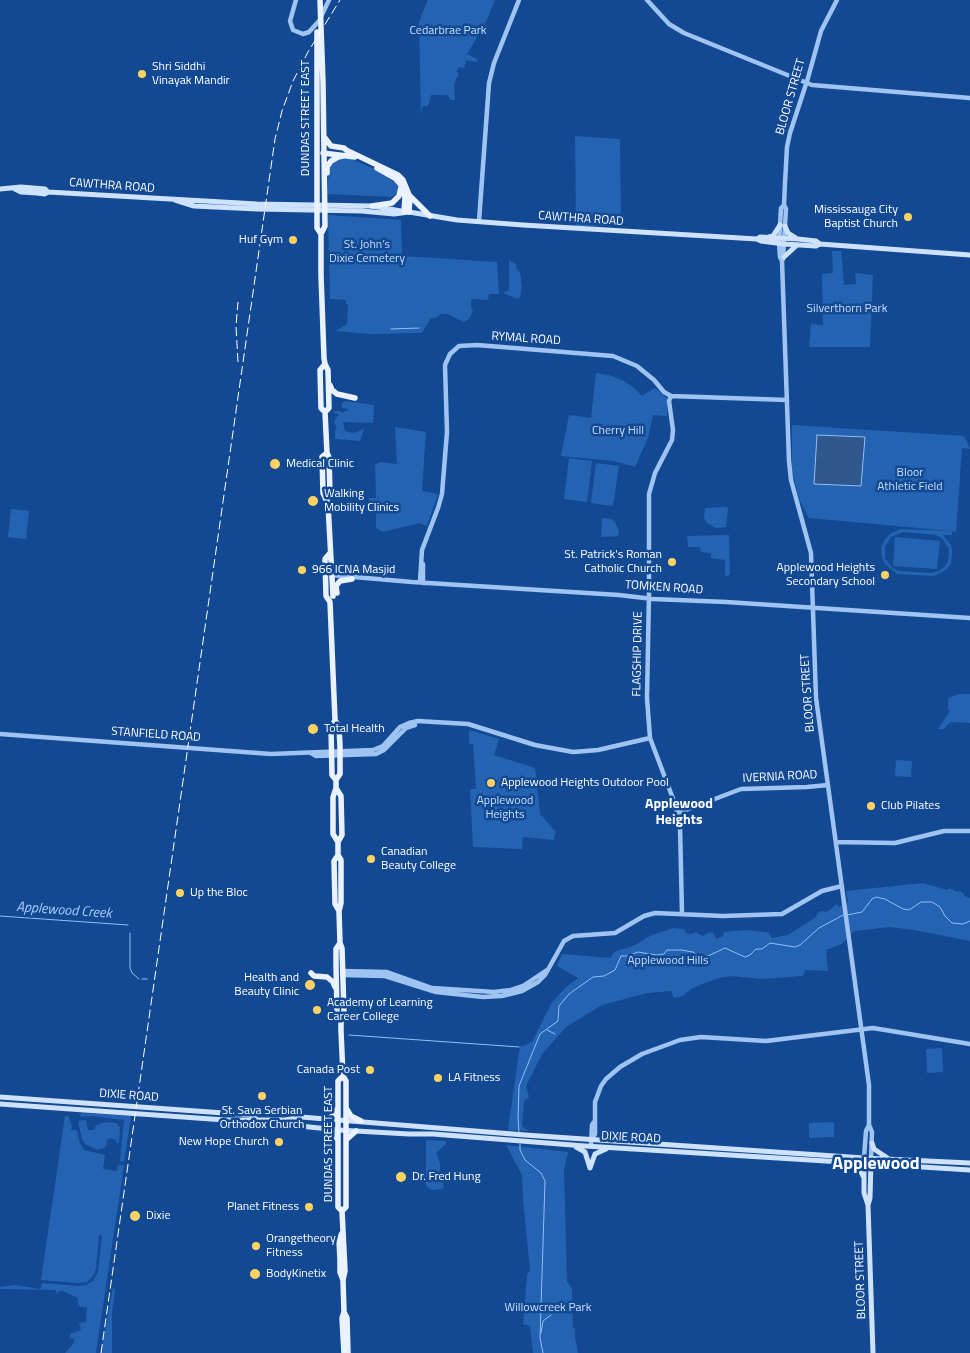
<!DOCTYPE html>
<html>
<head>
<meta charset="utf-8">
<style>
	body { margin:0 }
	canvas { display:block; background:#124992 }
</style>
</head>
<body>
<canvas width="970" height="1353"></canvas>
<script>
const context = document.querySelector('canvas').getContext('2d');
context.lineJoin = 'round';
function fill(path, color) { context.fillStyle = color; context.fill(path, 'evenodd'); }
const poly = rows => new Path2D(rows.map(r => 'M' + r).join(''));
function trace(path, color, width, dash) { context.strokeStyle = color; context.lineWidth = width; context.lineCap = dash ? 'butt' : 'round'; context.setLineDash(dash || []); context.stroke(path); }
function label(font, color, halo, rows, align = 'center') {
  context.font = font + ' "Titillium Web",sans-serif'; context.lineWidth = 5; context.setLineDash([]); context.textBaseline = 'middle'; context.strokeStyle = halo; context.fillStyle = color; for (const [text, x, y, turn = 0] of rows) {
    context.save(); context.translate(x, y); context.rotate((+turn || 0) * Math.PI / 180); context.textAlign = isNaN(turn) ? turn : align; if (halo) context.strokeText(text, 0, 0); context.fillText(text, 0, 0); context.restore();
  }
}
fill(poly([
	[428,0,495,0,485,24,467,54,477,59,477,62,466,60,464,68,459,67,456,72,459,73,454,85,455,100,451,100,447,95,431,95,428,106,423,106,422,108,421,117,419,23,421,16],
	[575,136,620,139,621,226,576,226],
	[340,158,352,159,390,176,399,186,398,193,391,197,327,194,329,170,332,163],
	[328,215,401,220,402,256,497,262,499,294,489,294,488,300,471,299,471,308,473,310,469,319,464,322,447,314,441,314,435,318,431,318,422,333,372,334,335,331,347,324,348,304,346,304,346,300,330,299],
	[832,251,841,251,844,285,856,284,855,273,873,275,870,347,809,347,811,324,823,325,822,274,833,273],
	[509,260,516,264,516,268,520,273,522,287,520,297,518,299,503,293,509,290],
	[596,373,609,375,624,381,633,387,642,396,655,388,667,398,667,416,653,415,648,438,635,467,614,461,561,456,569,415,591,418],
	[344,401,374,405,373,423,343,422,345,431,353,433,364,429,360,441,335,439,335,431,337,428,334,422,339,414,334,413,333,411,340,411,342,413,349,409,343,408,341,406],
	[792,425,964,436,970,449,962,448,956,532,952,531,952,535,943,535,951,545,952,552,951,564,947,569,934,576,897,574,885,564,882,557,881,547,886,538,891,533,901,529,951,531,809,518,799,499,792,470],
	[903,532,936,535,942,538,949,549,948,562,944,567,939,571,931,573,899,571,893,568,885,559,885,547,891,537],
	[395,427,426,432,422,491,438,494,427,526,419,523,383,532,376,528,376,513,369,513,369,498,376,498,375,465,380,462,397,464],
	[569,458,592,461,587,502,564,499],
	[596,463,619,466,613,506,591,503],
	[726,507,728,508,726,527,716,528,707,523,704,518,705,508],
	[11,509,29,511,26,539,8,537],
	[602,518,611,519,615,522,619,531,618,536,601,537],
	[729,535,730,575,725,576,725,560,711,558,711,553,701,552,700,547,688,547,687,536],
	[895,537,940,541,937,569,893,566],
	[959,694,970,694,970,723,952,722,949,723,944,729,938,729,950,711,948,709,948,698],
	[469,730,499,739,494,755,535,768,540,814,556,832,554,836,554,840,523,837,522,849,473,847,470,789,476,789,473,744,469,744],
	[896,760,912,761,911,777,895,776],
	[923,883,947,890,950,888,957,892,960,891,964,894,964,896,970,898,970,941,914,930,890,927,854,931,842,944,826,950,828,971,805,970,803,976,763,979,731,976,719,978,702,984,691,989,683,996,674,998,671,991,647,993,602,1005,566,1027,542,1054,526,1086,529,1097,524,1101,522,1126,528,1131,508,1130,520,1046,523,1046,532,1042,551,1004,565,988,578,978,557,966,562,954,611,958,614,952,633,946,652,935,673,928,684,929,686,933,691,934,696,932,702,936,705,935,707,933,713,932,716,939,723,936,724,932,746,930,765,932,769,933,772,938,788,935,816,917,817,914,821,911,827,912,837,904,838,907,848,902,846,891],
	[942,1048,943,1072,927,1073,926,1049],
	[81,1113,131,1116,124,1162,120,1161,124,1120,93,1116,80,1117],
	[65,1116,68,1116,72,1126,71,1130,77,1130,79,1141,84,1150,105,1155,103,1169,117,1171,118,1165,124,1165,96,1353,65,1353,73,1344,75,1339,70,1338,70,1334,81,1330,79,1323,86,1322,87,1307,81,1307,78,1304,78,1298,63,1291,59,1291,57,1295,56,1290,0,1289,0,1287,14,1285,40,1289,42,1283,78,1286,86,1285,93,1281,98,1272,102,1236,99,1235,96,1268,93,1276,87,1282,78,1283,41,1280],
	[86,1120,88,1130,94,1130,96,1125,105,1122,116,1123,120,1127,119,1143,117,1144,116,1140,110,1138,107,1140,106,1147,97,1150,85,1144,82,1139,78,1121],
	[834,1122,834,1137,809,1138,809,1123],
	[426,1140,446,1141,446,1144,436,1153,440,1164,440,1176,444,1187,442,1189,432,1190,426,1186],
	[506,1145,568,1152,564,1170,567,1281,572,1289,573,1328,575,1329,575,1337,578,1353,533,1353,530,1326,523,1324,527,1275,530,1270,523,1199,522,1175],
	[113,1288,115,1289,112,1313,112,1353,101,1353]
]), '#2463b2');
const water = poly([
	[817,435,865,437,861,486,814,484,817,435]
]);
fill(water, '#2e578d');
trace(water, '#91bff5', 1);
trace(poly([
	[391,329,419,328],
	[847,915,862,912,872,899,876,897,885,899,903,909,909,910,921,902,932,902,940,907,945,916,952,923,963,924,970,921],
	[0,916,128,925],
	[130,933,130,968,132,973,139,979],
	[142,979,147,979],
	[547,1030,555,1034],
	[349,1035,519,1047],
	[519,1132,518,1118,519,1086,540,1034,558,1021,559,1006,569,994,593,977,604,976,615,970,621,956,627,956,638,952,657,955,664,954,667,950,681,950,693,952,701,957,708,956,725,948,745,957,750,955,756,949,762,949,770,943,795,947,800,945,819,928,843,915],
	[520,1144,520,1150,525,1160,541,1173,545,1181,540,1338,543,1353],
	[541,1333,543,1321,551,1315]
]), '#91bff5', 1);
trace(poly([
	[296,0,290,21,293,30,303,34,309,32,319,21,329,0],
	[647,0,669,24,684,33,812,85,970,98],
	[784,205,781,208,779,243,780,257,782,261,789,461,791,480,811,553,816,698,869,1085,869,1125,872,1132,871,1158],
	[479,221,489,83,494,63,519,0],
	[783,259,786,209,784,205,785,183,787,147,790,133,808,78,821,31,837,0],
	[671,396,669,401,673,430,672,440,655,473,649,494,649,593,647,698,650,738,675,804,680,825,682,914],
	[331,575,412,582,619,595,653,599,726,602,970,618],
	[420,582,422,550,438,508,442,494,447,432,445,365,450,354,459,346,477,345,613,356,637,366,654,380,664,392,671,396,787,400],
	[423,583,423,564],
	[0,734,271,754,373,750,383,746,400,727,409,723,418,721,468,724,535,745,573,752,598,750,650,738],
	[311,753,316,756,376,754,384,750,406,728,415,725],
	[678,813,741,789,807,787,828,785],
	[836,842,895,843,944,831,970,831],
	[342,971,387,972,432,988,494,992,511,990,523,986,547,970],
	[342,975,385,976,436,992,483,997,502,996,522,991,538,982,545,975,564,941,573,936,615,933,644,916,655,913,723,916,782,914,822,891,842,886],
	[592,1139,595,1134,595,1102,601,1086,606,1079,620,1067,642,1054,680,1040,701,1037,766,1041,873,1028,970,1044],
	[591,1146,592,1125,594,1122],
	[864,1158,866,1131,869,1125]
]), '#9fc4f2', 4.5);
trace(poly([
	[0,189,21,187,45,189,48,192],
	[15,189,21,192,37,193,45,194,48,192,257,204,372,206,401,211],
	[175,200,194,206,257,209,362,211,394,214,409,212,457,220,523,225,757,239,761,241,784,244,816,246,820,244,970,255],
	[785,226,788,233,796,238],
	[769,237,773,236,780,225],
	[757,239,760,237,798,239,816,241,820,244],
	[784,257,797,245],
	[0,1097,252,1115,256,1119],
	[0,1104,225,1120,285,1120,301,1117,525,1135,864,1158,970,1163],
	[292,1120,300,1126,338,1130,409,1134,433,1134,585,1146,970,1170],
	[872,1143,874,1149,889,1159],
	[576,1147,585,1152,590,1168],
	[864,1161,864,1193,868,1205,873,1353],
	[849,1164,860,1170,864,1178],
	[590,1168,595,1154,606,1149],
	[868,1205,870,1198,871,1161]
]), '#cee2fc', 5);
trace(poly([
	[320,0,323,82,325,226,321,234,321,275,324,358,325,364,328,370,329,408,325,412],
	[317,32,317,228,321,234],
	[325,138,331,146,344,148,346,150,398,175,403,180,410,197,409,212],
	[323,153,355,157],
	[377,168,395,178,401,185,405,197,404,212],
	[327,173,327,167,331,161,338,157,343,156],
	[410,196,430,216],
	[372,206,392,203,399,196,401,187],
	[325,364,320,370,321,408,325,412,327,453,329,457,330,493,327,500],
	[330,385,332,390,337,394,355,398],
	[327,453,322,457,323,493,328,504,333,596],
	[330,553,325,559,326,596,330,602,335,720,339,727,340,746,340,774,336,780],
	[337,593,336,586,340,581,352,579],
	[335,720,331,728,332,775,336,780,336,788,341,796,342,835,338,842],
	[336,788,333,797,333,834,338,842,338,855,341,860,341,903,339,911,340,943,342,948,344,1013,341,1018,341,1031,343,1076,346,1081,346,1207,342,1211,345,1271,343,1280,344,1312,342,1318,344,1353],
	[338,855,334,861,335,904,339,911],
	[340,943,336,949,336,965,337,1014,341,1018],
	[311,973,314,976,327,977,333,982,335,987],
	[346,1108,351,1116,361,1121],
	[328,1119,334,1115,337,1109],
	[328,1129,338,1140],
	[346,1140,356,1131],
	[342,1211,338,1207,338,1081,343,1076],
	[342,1233,339,1240,340,1260,340,1272,343,1280],
	[344,1312,347,1318,348,1353]
]), '#ebf2ff', 5.5);
trace(poly([
	[238,362,236,326,238,302],
	[101,1353,275,139,282,111,293,81,308,52,340,0]
]), '#fff', 1, [9, 4]);
for (const [x, y, r, color] of [
	[142,74,5,"#ffd261"],
	[908,217,5,"#ffd261"],
	[293,240,5,"#ffd261"],
	[275,464,6,"#ffd261"],
	[313,501,6,"#ffd261"],
	[672,562,5,"#ffd261"],
	[302,570,5,"#ffd261"],
	[885,575,5,"#ffd261"],
	[313,729,6,"#ffd261"],
	[491,783,5,"#ffd261"],
	[871,806,5,"#ffd261"],
	[371,859,5,"#ffd261"],
	[180,893,5,"#ffd261"],
	[310,985,6,"#ffd261"],
	[317,1010,5,"#ffd261"],
	[370,1070,5,"#ffd261"],
	[438,1078,5,"#ffd261"],
	[262,1096,5,"#ffd261"],
	[279,1142,5,"#ffd261"],
	[401,1177,6,"#ffd261"],
	[309,1207,5,"#ffd261"],
	[135,1216,6,"#ffd261"],
	[256,1246,5,"#ffd261"],
	[255,1274,6,"#ffd261"]
]) { const dot = new Path2D(); dot.arc(x, y, r, 0, 2 * Math.PI); context.fillStyle = color; context.fill(dot); trace(dot, '#124992', 2); }
label('12px', '#c7dffd', '#124992', [
	["Cedarbrae Park",448,31],
	["St. John’s",367,245],
	["Dixie Cemetery",367,259],
	["Silverthorn Park",847,309],
	["Cherry Hill",618,431],
	["Bloor",910,473],
	["Athletic Field",910,487],
	["Applewood",505,801],
	["Heights",505,815],
	["Applewood Hills",668,961],
	["Willowcreek Park",548,1308]
]);
label('12px', '#fff', '#124992', [
	["Shri Siddhi",152,67],
	["Vinayak Mandir",152,81],
	["Mississauga City",898,210,"right"],
	["Baptist Church",898,224,"right"],
	["Huf Gym",283,240,"right"],
	["Medical Clinic",286,464],
	["Walking",324,494],
	["Mobility Clinics",324,508],
	["St. Patrick's Roman",662,555,"right"],
	["Catholic Church",662,569,"right"],
	["Applewood Heights",875,568,"right"],
	["Secondary School",875,582,"right"],
	["966 ICNA Masjid",312,570],
	["Total Health",324,729],
	["Applewood Heights Outdoor Pool",501,783],
	["Club Pilates",881,806],
	["Canadian",381,852],
	["Beauty College",381,866],
	["Up the Bloc",190,893],
	["Health and",299,978,"right"],
	["Beauty Clinic",299,992,"right"],
	["Academy of Learning",327,1003],
	["Career College",327,1017],
	["Canada Post",360,1070,"right"],
	["LA Fitness",448,1078],
	["St. Sava Serbian",262,1111,"center"],
	["Orthodox Church",262,1125,"center"],
	["New Hope Church",269,1142,"right"],
	["Dr. Fred Hung",412,1177],
	["Planet Fitness",299,1207,"right"],
	["Dixie",146,1216],
	["Orangetheory",266,1239],
	["Fitness",266,1253],
	["BodyKinetix",266,1274]
], 'left');
label('12px', '#fff', '#124992', [
	["BLOOR STREET",791,97,-74],
	["DUNDAS STREET EAST",306,118,-90],
	["CAWTHRA ROAD",112,186,4],
	["CAWTHRA ROAD",581,219,4],
	["RYMAL ROAD",526,339,4],
	["TOMKEN ROAD",664,588,4],
	["FLAGSHIP DRIVE",638,654,-89],
	["BLOOR STREET",808,693,-94],
	["STANFIELD ROAD",156,735,4],
	["IVERNIA ROAD",780,777,-3],
	["DIXIE ROAD",129,1096,4],
	["DIXIE ROAD",631,1138,3],
	["DUNDAS STREET EAST",329,1144,-90],
	["BLOOR STREET",861,1280,-92]
]);
label('bold 14px', '#fff', '#124992', [
	["Applewood",679,805],
	["Heights",679,821]
]);
label('italic 14px', '#abcef9', '#124992', [
	["Applewood Creek",64,911,4]
]);
label('bold 18px', '#fff', '#124992', [
	["Applewood",876,1165]
]);
</script>
</body>
</html>
